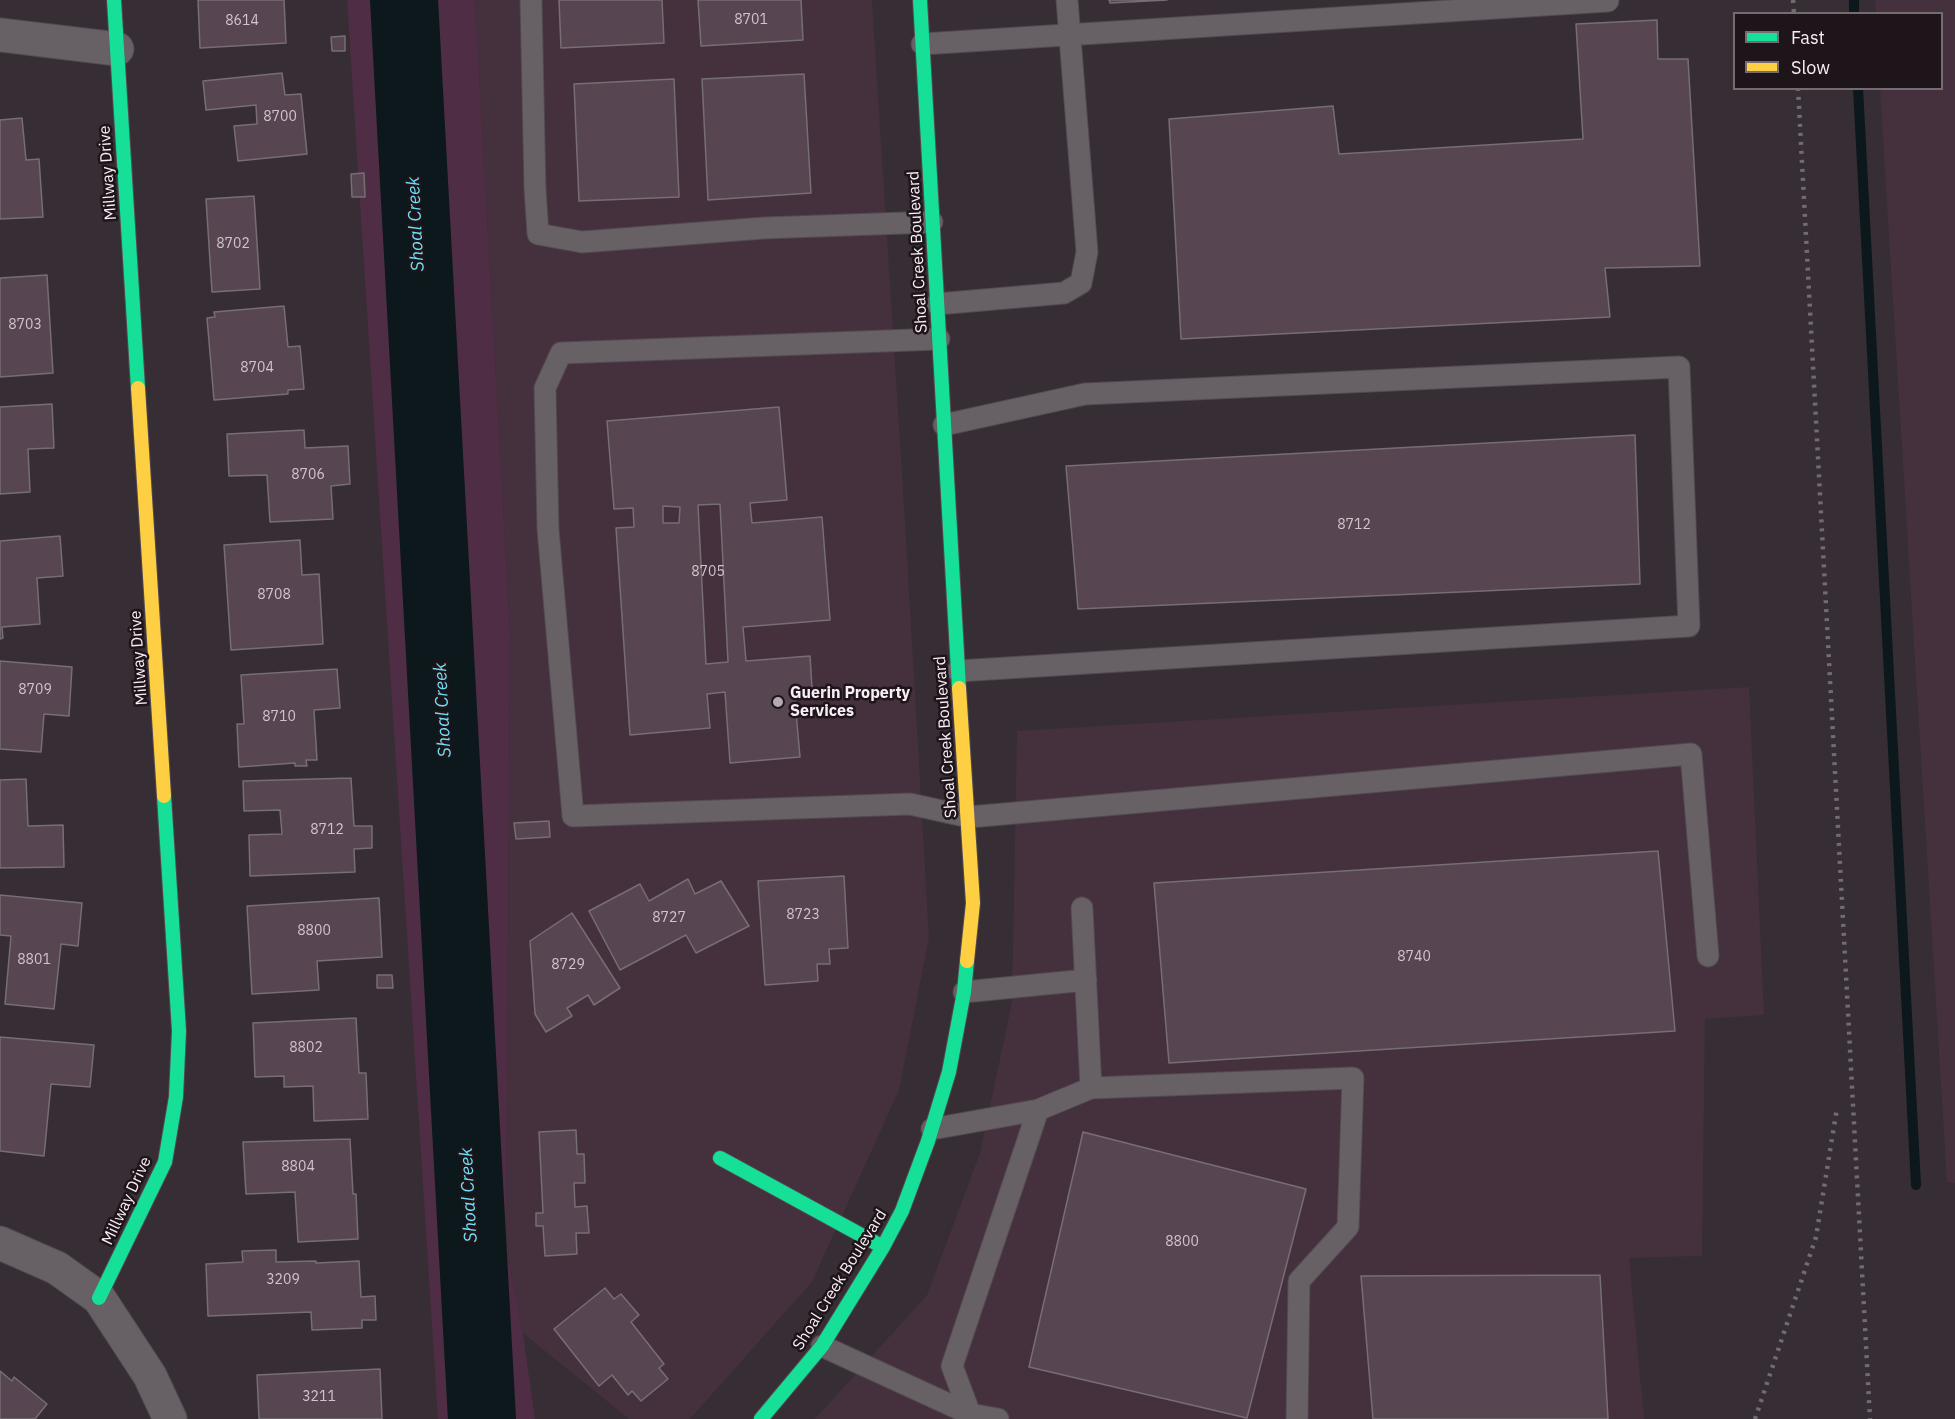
<!DOCTYPE html>
<html>
<head>
<meta charset="utf-8">
<style>
	body { margin:0 }
	#map { position:relative; width:1955px; height:1419px; overflow:hidden; background:#372d34; font-family:"IBM Plex Sans",sans-serif }
	canvas { display:block }
	.legend { position:absolute; left:1733px; top:12px; width:210px; height:78px; box-sizing:border-box; background:#1d151a; border:2px solid #756c72; margin:0; padding:8px 10px; list-style:none; font-size:18px; color:#faeef6 }
	.legend li { display:flex; align-items:center; gap:12px; height:30px }
	.legend b { width:30px; border:2px solid #756c72 }
</style>
</head>
<body>
<div id="map">
<canvas width="1955" height="1419"></canvas>
<ul class="legend">
<li><b style="height:8px;background:#16e098"></b>Fast</li>
<li><b style="height:8px;background:#ffcf43"></b>Slow</li>
</ul>
</div>
<script>
const context = document.querySelector('canvas').getContext('2d');
context.lineJoin = 'round';
function fill(path, color) { context.fillStyle = color; context.fill(path, 'evenodd'); }
const poly = rows => new Path2D(rows.map(r => 'M' + r).join(''));
function trace(path, color, width, dash) { context.strokeStyle = color; context.lineWidth = width; context.lineCap = dash ? 'butt' : 'round'; context.setLineDash(dash || []); context.stroke(path); }
function label(font, color, halo, rows, align = 'center') {
  context.font = font + ' "IBM Plex Sans",sans-serif'; context.lineWidth = 5; context.setLineDash([]); context.textBaseline = 'middle'; context.strokeStyle = halo; context.fillStyle = color; for (const [text, x, y, turn = 0] of rows) {
    context.save(); context.translate(x, y); context.rotate((+turn || 0) * Math.PI / 180); context.textAlign = isNaN(turn) ? turn : align; if (halo) context.strokeText(text, 0, 0); context.fillText(text, 0, 0); context.restore();
  }
}
fill(poly([
	[475,0,872,0,905,522,929,938,899,1090,812,1282,690,1419,629,1419,523,1333,506,1247,510,630],
	[1875,0,1955,0,1955,1183,1947,1182,1880,89,1942,88,1942,14,1876,13],
	[1749,687,1764,1015,1705,1019,1702,1256,1629,1258,1644,1419,815,1419,927,1295,980,1153,1012,1002,1017,731]
]), '#45303e');
fill(poly([
	[347,0,475,0,510,630,506,1247,523,1333,535,1419,438,1419]
]), '#4e2d45');
trace(poly([
	[1854,0,1854,14],
	[1858,88,1916,1185]
]), '#0c181b', 10);
trace(poly([
	[404,0,482,1419]
]), '#0c181b', 68);
const building = poly([
	[198,0,284,0,286,43,200,48,198,0],
	[559,0,662,0,664,43,561,48,559,0],
	[698,0,801,0,803,40,701,46,698,0],
	[1109,0,1167,0,1110,3,1109,0],
	[1657,20,1658,59,1688,59,1700,266,1605,268,1610,317,1181,339,1169,119,1333,106,1339,154,1583,139,1576,24,1657,20],
	[345,36,345,51,332,51,331,37,345,36],
	[282,73,285,95,301,94,307,154,238,161,234,126,257,124,256,105,206,110,203,81,282,73],
	[804,74,811,193,708,200,702,79,804,74],
	[674,79,679,197,579,201,574,84,674,79],
	[22,118,26,160,39,159,43,217,0,219,0,120,22,118],
	[364,173,365,197,352,197,351,174,364,173],
	[254,196,260,289,212,292,206,199,254,196],
	[47,275,53,373,0,377,0,278,47,275],
	[284,306,288,347,300,346,304,389,288,390,288,394,214,400,207,318,215,317,214,312,284,306],
	[52,404,54,448,28,449,30,492,0,494,0,407,52,404],
	[779,407,787,500,750,503,752,523,822,517,830,620,743,627,746,661,810,656,812,688,794,689,800,757,730,763,725,692,707,694,710,728,630,735,616,528,634,527,633,508,614,509,607,421,779,407],
	[720,504,728,662,706,664,698,505,720,504],
	[663,506,680,507,679,523,663,523,663,506],
	[304,430,305,448,348,446,350,484,331,486,333,519,270,522,267,475,229,476,227,434,304,430],
	[1635,435,1640,584,1078,609,1066,466,1635,435],
	[60,536,63,576,37,578,40,624,2,627,3,638,0,639,0,541,60,536],
	[300,540,302,575,319,574,323,644,231,650,224,545,300,540],
	[0,661,72,667,69,716,44,714,41,752,0,749,0,661],
	[337,669,340,708,314,710,317,760,306,760,307,766,295,766,295,763,239,767,237,724,244,724,241,675,337,669],
	[351,778,354,826,372,826,372,848,354,849,355,872,250,876,249,835,282,834,280,810,244,811,243,781,351,778],
	[26,779,28,826,63,825,64,867,0,868,0,780,26,779],
	[549,821,550,837,516,839,514,823,549,821],
	[1658,851,1675,1031,1169,1063,1154,883,1658,851],
	[844,876,848,948,829,949,830,964,817,964,818,981,765,985,758,881,844,876],
	[688,879,695,894,721,881,749,926,696,953,686,935,620,970,589,911,640,884,649,901,688,879],
	[0,895,82,903,78,946,61,944,54,1009,5,1004,11,936,0,935,0,895],
	[379,898,382,957,317,961,319,990,252,994,247,906,379,898],
	[572,913,620,988,594,1005,588,995,567,1008,572,1016,546,1032,535,1014,530,941,572,913],
	[377,975,392,975,393,988,377,988,377,975],
	[356,1018,359,1073,366,1073,368,1119,314,1121,313,1086,284,1087,284,1076,255,1077,253,1023,356,1018],
	[0,1037,94,1045,90,1087,51,1084,44,1156,0,1151,0,1037],
	[576,1130,577,1154,584,1154,585,1183,574,1183,575,1207,587,1206,589,1233,576,1233,577,1254,545,1256,543,1226,536,1226,536,1213,543,1213,539,1132,576,1130],
	[1083,1132,1306,1189,1247,1418,1029,1367,1083,1132],
	[350,1139,353,1194,356,1194,358,1239,298,1242,295,1192,246,1194,243,1142,350,1139],
	[276,1250,276,1262,316,1261,316,1263,359,1261,361,1297,375,1296,376,1320,362,1320,362,1328,312,1330,311,1312,208,1316,206,1264,243,1262,242,1251,276,1250],
	[1600,1275,1608,1419,1373,1419,1361,1276,1600,1275],
	[605,1288,614,1299,621,1294,639,1315,631,1322,664,1364,659,1368,668,1379,641,1401,632,1391,628,1395,612,1375,599,1386,554,1329,605,1288],
	[380,1369,382,1419,259,1419,257,1375,380,1369],
	[0,1371,12,1381,14,1377,47,1404,35,1419,0,1419,0,1371]
]);
fill(building, '#574652');
trace(building, '#776e74', 1.5);
const lane = poly([
	[531,0,535,189,538,234,582,242,764,228,932,222],
	[922,44,1608,1],
	[937,304,1064,293,1081,283,1087,252,1067,0],
	[939,339,561,353,545,388,548,529,573,816,910,804,969,817,1691,754,1708,956],
	[944,425,1085,394,1679,367,1689,626,958,671],
	[1082,908,1091,1088],
	[964,992,1086,980],
	[932,1129,1038,1110,1091,1088,1353,1078,1348,1227,1299,1281,1297,1419],
	[822,1346,970,1414,973,1419],
	[998,1419,970,1414,952,1366,1038,1110]
]);
const street = poly([
	[0,35,117,49],
	[0,1243,57,1268,99,1298,150,1376,170,1419]
]);
const fast = poly([
	[114,0,138,388],
	[920,0,959,688],
	[720,1158,883,1247],
	[99,1298,165,1162,176,1097,179,1031,164,796],
	[761,1419,822,1346,883,1247,902,1211,928,1141,949,1072,964,992,967,961]
]);
const slow = poly([
	[138,388,164,796],
	[959,688,973,903,967,961]
]);
trace(lane, '#524a50', 23);
trace(street, '#524a50', 35);
trace(fast, '#524a50', 16);
trace(slow, '#524a50', 16);
trace(lane, '#676165', 21);
trace(street, '#676165', 33);
trace(fast, '#16e098', 14);
trace(slow, '#ffcf43', 14);
trace(poly([
	[1793,0,1794,14],
	[1798,88,1870,1419],
	[1755,1419,1816,1237,1837,1108]
]), '#726c70', 4.5, [3, 6]);
for (const [x, y, r, color] of [
	[778,702,6,"#b6aab2"]
]) { const dot = new Path2D(); dot.arc(x, y, r, 0, 2 * Math.PI); context.fillStyle = color; context.fill(dot); trace(dot, '#1d151a', 2); }
label('14px', '#d1c4cd', null, [
	["8701",751,20],
	["8614",242,21],
	["8700",280,117],
	["8702",233,244],
	["8703",25,325],
	["8704",257,368],
	["8706",308,475],
	["8712",1354,525],
	["8705",708,572],
	["8708",274,595],
	["8709",35,690],
	["8710",279,717],
	["8712",327,830],
	["8723",803,915],
	["8727",669,918],
	["8800",314,931],
	["8740",1414,957],
	["8801",34,960],
	["8729",568,965],
	["8802",306,1048],
	["8804",298,1167],
	["8800",1182,1242],
	["3209",283,1280],
	["3211",319,1397]
]);
label('16px', '#faeef6', '#1d151a', [
	["Millway Drive",108,173,-94],
	["Shoal Creek Boulevard",918,252,-93],
	["Millway Drive",139,658,-94],
	["Shoal Creek Boulevard",946,737,-94],
	["Millway Drive",127,1201,-65],
	["Shoal Creek Boulevard",840,1280,-58]
]);
label('bold 16px', '#faeef6', '#1d151a', [
	["Guerin Property",790,693],
	["Services",790,711]
], 'left');
label('italic 18px', '#6ddff7', '#1d151a', [
	["Shoal Creek",416,224,-93],
	["Shoal Creek",443,710,-93],
	["Shoal Creek",469,1195,-93]
]);
</script>
</body>
</html>
